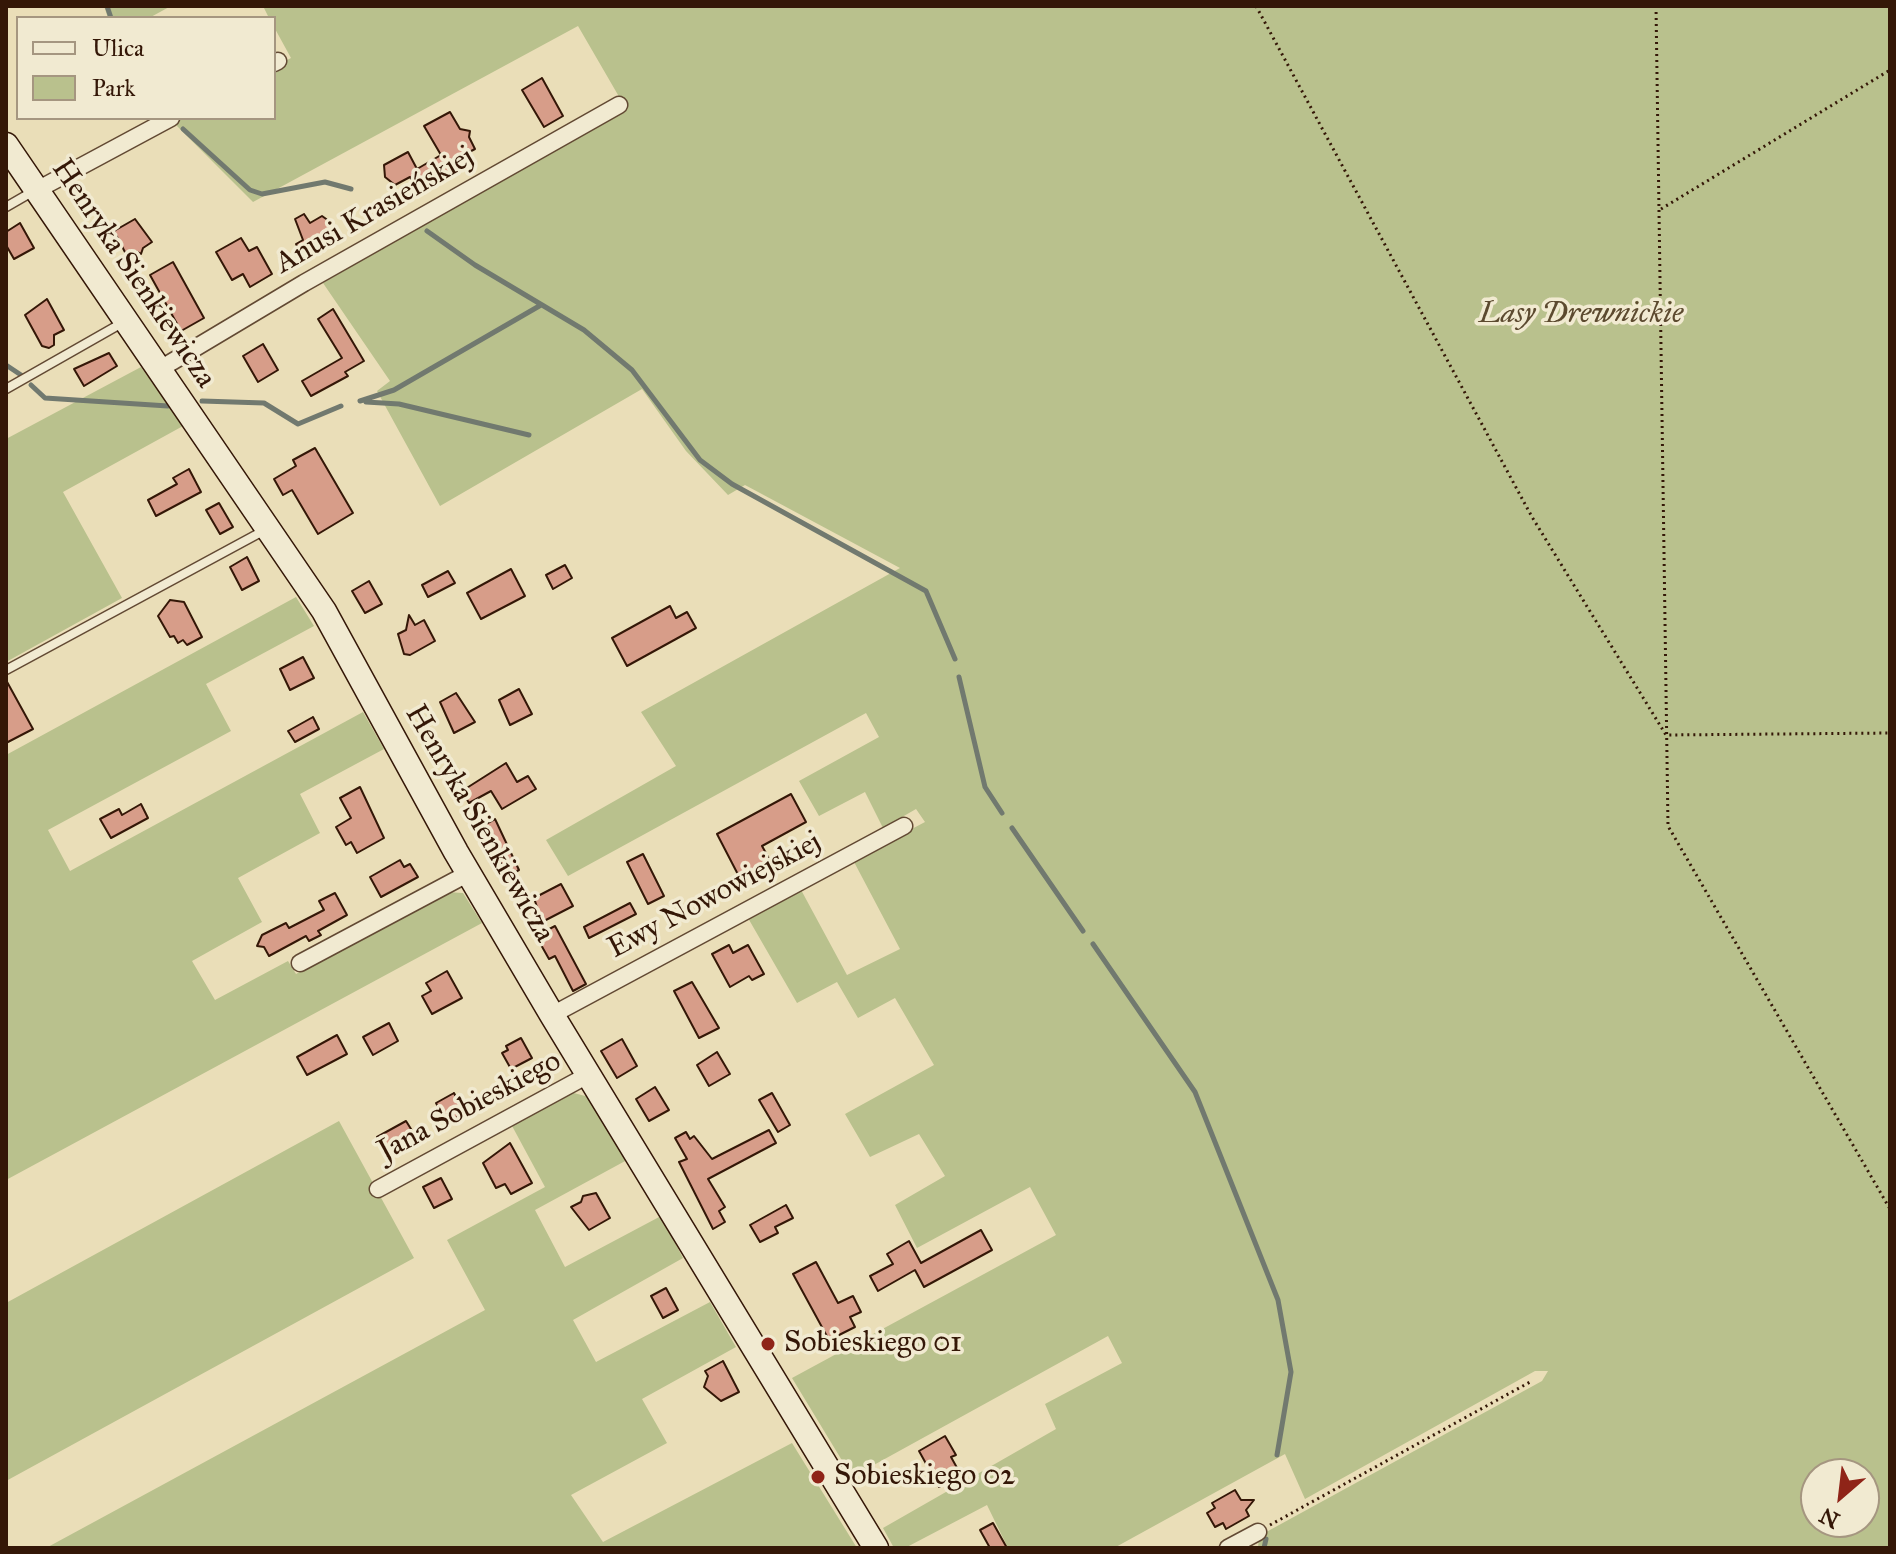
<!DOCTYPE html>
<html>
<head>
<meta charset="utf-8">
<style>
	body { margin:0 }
	#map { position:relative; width:1896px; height:1554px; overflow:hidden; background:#eadeb8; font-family:"IM FELL Great Primer",serif }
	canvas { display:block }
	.frame { position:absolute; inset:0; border:8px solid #341707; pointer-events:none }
	.legend { position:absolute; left:16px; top:16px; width:260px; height:104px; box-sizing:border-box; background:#f1ead1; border:2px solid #a59680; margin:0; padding:10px 14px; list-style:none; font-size:24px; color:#341707 }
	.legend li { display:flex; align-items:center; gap:16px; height:40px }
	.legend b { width:40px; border:2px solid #a59680 }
	.north { position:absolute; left:1800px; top:1458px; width:80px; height:80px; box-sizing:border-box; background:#f1ead1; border:2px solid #a59680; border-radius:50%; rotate:208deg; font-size:22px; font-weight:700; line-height:32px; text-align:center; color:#341707 }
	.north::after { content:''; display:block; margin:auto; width:28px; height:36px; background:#8f2418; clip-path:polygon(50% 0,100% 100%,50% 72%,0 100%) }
</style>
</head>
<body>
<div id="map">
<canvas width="1896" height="1554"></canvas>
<div class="frame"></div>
<ul class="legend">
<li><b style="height:10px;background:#f1ead1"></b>Ulica</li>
<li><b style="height:22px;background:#b9c18d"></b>Park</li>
</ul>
<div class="north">N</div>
</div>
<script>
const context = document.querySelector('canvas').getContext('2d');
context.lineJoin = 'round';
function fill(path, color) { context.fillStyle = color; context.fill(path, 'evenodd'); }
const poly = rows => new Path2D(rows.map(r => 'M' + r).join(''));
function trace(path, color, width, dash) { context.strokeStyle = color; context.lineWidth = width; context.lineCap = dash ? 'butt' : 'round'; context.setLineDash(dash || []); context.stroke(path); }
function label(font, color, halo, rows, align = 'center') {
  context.font = font + ' "IM FELL Great Primer",serif'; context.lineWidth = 7; context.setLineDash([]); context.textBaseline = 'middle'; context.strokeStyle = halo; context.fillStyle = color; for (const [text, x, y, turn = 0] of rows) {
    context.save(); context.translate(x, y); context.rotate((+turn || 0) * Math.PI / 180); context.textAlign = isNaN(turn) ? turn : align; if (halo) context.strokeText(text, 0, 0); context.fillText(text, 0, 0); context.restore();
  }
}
fill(poly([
	[104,6,171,6,149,18,108,18],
	[263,6,1890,6,1890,1548,1258,1548,1259,1536,1542,1381,1548,1371,1535,1371,1305,1499,1285,1454,1114,1548,1008,1548,987,1505,905,1548,894,1548,883,1528,1056,1429,1045,1404,1122,1363,1108,1336,852,1477,792,1378,1056,1235,1030,1187,917,1248,895,1205,945,1176,919,1134,870,1157,845,1114,934,1065,895,998,858,1018,837,982,797,1003,748,918,800,888,847,975,900,949,853,860,925,822,916,809,883,828,865,792,819,816,799,781,879,737,866,713,568,876,546,840,676,766,641,712,900,568,745,485,728,495,686,451,642,389,440,506,377,391,390,381,323,283,625,107,578,26,253,202,174,123,183,118,274,118,274,67,291,58,274,27,274,18,269,18],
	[1816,1474,1864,1474,1864,1522,1816,1522],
	[141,367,183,426,63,492,122,598,6,662,6,439],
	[296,597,314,626,206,684,231,731,48,830,70,871,363,712,384,749,300,794,320,833,238,878,262,922,192,961,215,1000,288,961,296,974,447,892,463,893,482,923,6,1180,6,755],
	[570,1092,589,1097,627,1160,535,1210,565,1267,661,1216,683,1258,573,1320,596,1362,710,1302,736,1347,642,1399,667,1443,571,1495,603,1542,792,1443,857,1548,46,1548,485,1310,447,1240,545,1187,511,1124],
	[339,1121,414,1258,6,1481,6,1303]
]), '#b9c18d');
trace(poly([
	[107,6,111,18],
	[183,129,250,190,262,194,325,182,351,189],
	[427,231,475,265,584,330,632,370,700,460,732,484,926,591,955,659],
	[6,365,21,375],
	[31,385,45,398,168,406],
	[202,401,264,403,298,424,341,406],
	[360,401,394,390,541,305],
	[366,402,399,404,529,435],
	[959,677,985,787,1002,813],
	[1012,828,1083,931],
	[1093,944,1195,1092,1278,1300,1291,1372,1277,1455],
	[1264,1548,1266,1539]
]), '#71796f', 5);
const building = poly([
	[542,78,563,116,544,127,522,90,542,78],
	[450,112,460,129,470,131,469,137,475,149,456,159,461,168,417,189,410,177,395,185,385,177,384,165,408,152,417,169,441,155,424,126,450,112],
	[304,214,310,223,322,216,329,221,330,231,318,238,324,248,303,257,296,244,303,240,295,219,304,214],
	[135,219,152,242,143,248,141,254,135,251,127,256,114,231,135,219],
	[20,223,34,248,14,259,6,245,6,232,20,223],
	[241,238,249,251,257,247,272,274,250,287,243,274,232,280,216,252,241,238],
	[173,262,204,318,181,331,150,275,173,262],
	[47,299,64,330,54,335,54,345,49,348,42,346,25,315,47,299],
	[333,309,364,361,345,372,348,376,311,396,302,381,342,358,318,319,333,309],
	[263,344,278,370,258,382,243,356,263,344],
	[109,353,117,366,84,386,74,369,109,353],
	[315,448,353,513,318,534,292,490,283,495,274,479,296,466,293,460,315,448],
	[189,469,201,492,156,516,148,500,177,484,173,478,189,469],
	[219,503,233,527,220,534,206,510,219,503],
	[247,557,259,581,242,590,230,567,247,557],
	[565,565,572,578,553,589,546,575,565,565],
	[511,569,525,596,481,619,467,593,511,569],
	[448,571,455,583,428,597,422,585,448,571],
	[369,581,382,604,365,613,352,591,369,581],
	[170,600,184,602,202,637,187,645,183,640,178,643,174,636,170,637,158,616,170,600],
	[670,606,676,618,687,612,696,628,627,666,612,638,670,606],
	[409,615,415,625,424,620,435,641,410,655,404,654,398,634,406,630,409,615],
	[303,657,314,678,290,690,280,669,303,657],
	[6,680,33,729,6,743,6,680],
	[519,689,532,714,510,725,499,700,519,689],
	[456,693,475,722,454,733,440,702,456,693],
	[313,717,319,729,295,742,288,731,313,717],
	[506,763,517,782,528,776,536,789,502,809,491,791,469,803,462,791,506,763],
	[360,787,384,838,357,853,351,842,346,845,336,827,351,818,340,798,360,787],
	[791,794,806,822,762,846,776,871,745,888,717,834,791,794],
	[141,804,148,818,111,838,100,819,119,809,122,815,141,804],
	[495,819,519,870,508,876,494,850,488,854,475,830,495,819],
	[643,854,664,896,648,904,627,862,643,854],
	[400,860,404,867,410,864,418,877,381,897,370,877,400,860],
	[561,884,573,906,542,922,534,898,561,884],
	[335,893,347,915,318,931,321,935,309,941,306,936,269,956,264,947,257,946,262,935,286,923,289,928,324,910,319,901,335,893],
	[630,903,636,914,589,938,584,927,630,903],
	[555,926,586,984,573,991,555,956,549,959,536,936,555,926],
	[729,945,733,953,748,945,764,974,752,980,749,976,730,987,712,954,729,945],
	[447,971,462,998,432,1014,422,996,431,991,426,983,447,971],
	[692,982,719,1028,699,1038,674,991,692,982],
	[389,1023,398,1041,373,1055,363,1037,389,1023],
	[337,1035,347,1054,307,1075,297,1057,337,1035],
	[521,1038,532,1058,511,1069,502,1053,508,1050,506,1046,521,1038],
	[622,1039,637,1066,617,1078,601,1051,622,1039],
	[717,1052,730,1074,709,1086,697,1065,717,1052],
	[655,1087,669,1110,649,1121,636,1099,655,1087],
	[454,1093,464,1113,447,1123,436,1103,454,1093],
	[772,1093,790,1125,778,1132,759,1100,772,1093],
	[406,1121,416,1137,386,1154,377,1137,406,1121],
	[769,1130,776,1143,708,1179,725,1207,719,1211,725,1222,713,1229,679,1162,687,1159,675,1138,686,1132,690,1139,694,1136,712,1159,769,1130],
	[510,1143,532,1183,511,1194,505,1184,496,1188,483,1163,510,1143],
	[441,1178,452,1199,434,1208,423,1187,441,1178],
	[596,1193,610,1218,589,1230,571,1207,581,1202,583,1196,596,1193],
	[786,1205,793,1218,775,1227,778,1233,760,1242,750,1225,786,1205],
	[981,1230,992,1250,924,1287,915,1270,878,1291,870,1276,893,1264,887,1254,909,1241,921,1263,981,1230],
	[816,1262,838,1303,853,1296,861,1312,850,1317,855,1327,829,1340,793,1274,816,1262],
	[666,1288,678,1310,663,1318,651,1296,666,1288],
	[723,1361,739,1392,721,1401,704,1387,708,1376,705,1371,723,1361],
	[945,1436,956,1455,951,1457,961,1475,939,1487,919,1451,945,1436],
	[1235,1490,1241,1500,1254,1500,1246,1510,1249,1516,1226,1529,1223,1523,1215,1527,1207,1513,1215,1508,1212,1503,1235,1490],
	[993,1523,1007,1548,990,1548,980,1530,993,1523]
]);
fill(building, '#d79d89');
trace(building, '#341707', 2);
const lane = poly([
	[6,207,32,192],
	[6,389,122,323],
	[6,670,265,530]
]);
const street = poly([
	[274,63,278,61],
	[37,190,171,118],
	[160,369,304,283,619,105],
	[300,963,469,873],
	[552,1015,904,826],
	[378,1189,588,1075],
	[1228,1548,1258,1532]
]);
const secondary = poly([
	[6,145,324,611,456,852,552,1015,876,1548]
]);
trace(lane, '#624933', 11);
trace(street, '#624933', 19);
trace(secondary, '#341707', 27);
trace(poly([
	[1256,6,1532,517,1666,735,1890,733],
	[1656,6,1668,826,1890,1209],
	[1661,209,1890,70],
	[1270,1525,1530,1382]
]), '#341707', 3, [2, 4]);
trace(lane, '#f1ead1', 8);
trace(street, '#f1ead1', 16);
trace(secondary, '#f1ead1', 24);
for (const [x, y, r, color] of [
	[768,1344,8,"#8f2418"],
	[818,1477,8,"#8f2418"]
]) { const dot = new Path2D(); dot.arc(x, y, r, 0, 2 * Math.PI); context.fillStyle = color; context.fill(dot); trace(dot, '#f1ead1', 3); }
label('30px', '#341707', '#f1ead1', [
	["Anusi Krasieńskiej",375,211,-30],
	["Henryka Sienkiewicza",133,274,56],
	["Henryka Sienkiewicza",479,824,60],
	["Ewy Nowowiejskiej",715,896,-28],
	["Jana Sobieskiego",470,1107,-28]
]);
label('italic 30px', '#5c4a2f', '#f1ead1', [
	["Lasy Drewnickie",1581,315]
]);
label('30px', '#341707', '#f1ead1', [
	["Sobieskiego 01",784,1344],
	["Sobieskiego 02",834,1477]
], 'left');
</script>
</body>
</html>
